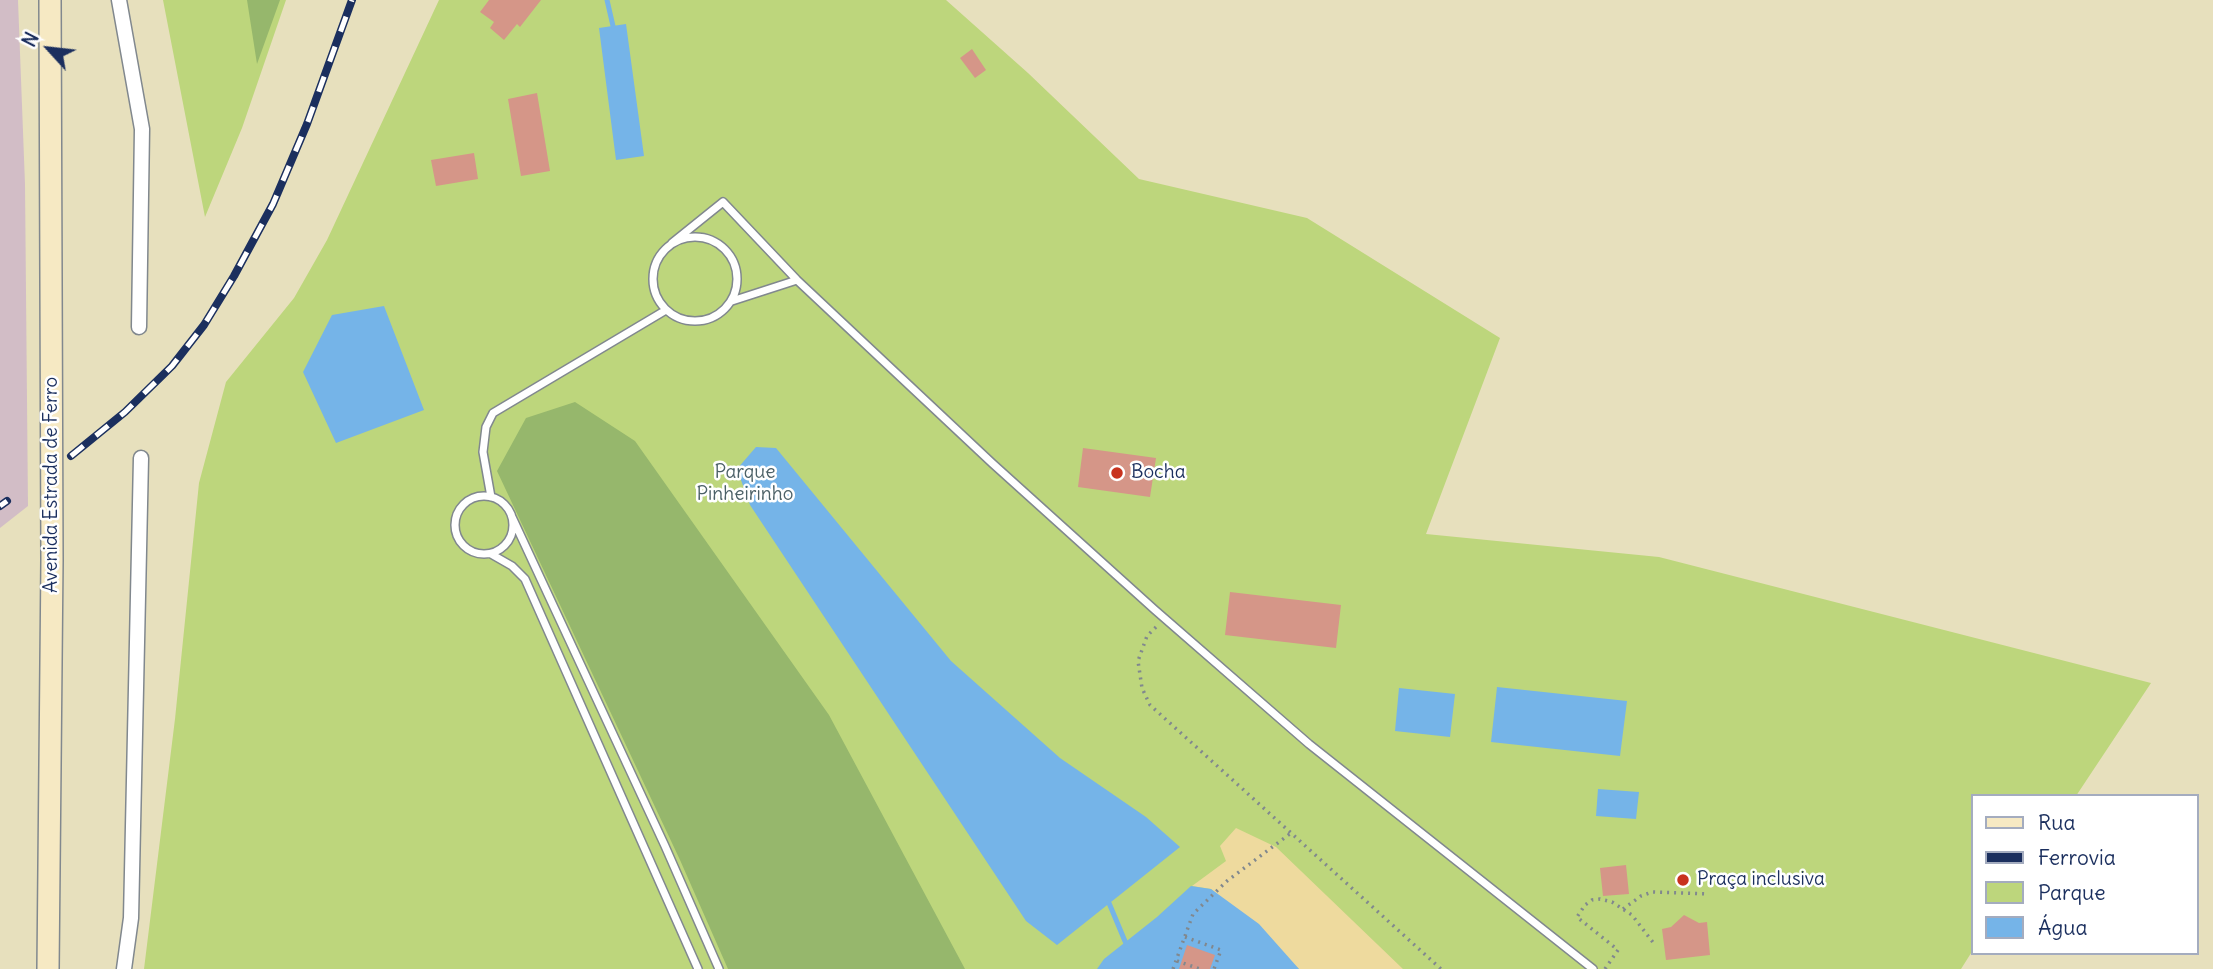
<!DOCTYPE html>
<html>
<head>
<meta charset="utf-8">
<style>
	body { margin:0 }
	#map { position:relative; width:2213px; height:969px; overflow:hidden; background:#e7e0bd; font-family:Delius,sans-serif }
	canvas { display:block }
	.legend { position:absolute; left:1971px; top:794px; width:228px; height:161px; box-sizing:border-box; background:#fff; border:2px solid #a4acbf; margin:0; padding:9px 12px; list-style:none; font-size:21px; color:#1b2f5e }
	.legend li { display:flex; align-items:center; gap:14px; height:35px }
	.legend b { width:35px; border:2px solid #a4acbf }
	.north { position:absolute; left:14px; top:14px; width:70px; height:70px; -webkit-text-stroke:5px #fff; paint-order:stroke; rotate:297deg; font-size:19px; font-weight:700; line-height:28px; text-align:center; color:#1b2f5e }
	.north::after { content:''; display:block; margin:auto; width:24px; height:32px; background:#1b2f5e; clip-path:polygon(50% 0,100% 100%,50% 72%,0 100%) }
</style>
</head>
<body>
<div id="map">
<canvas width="2213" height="969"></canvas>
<ul class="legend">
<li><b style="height:9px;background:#f6e9c3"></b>Rua</li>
<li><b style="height:9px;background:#1b2f5e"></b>Ferrovia</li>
<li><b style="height:19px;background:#bdd67c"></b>Parque</li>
<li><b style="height:19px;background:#75b4e8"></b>Água</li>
</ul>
<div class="north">N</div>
</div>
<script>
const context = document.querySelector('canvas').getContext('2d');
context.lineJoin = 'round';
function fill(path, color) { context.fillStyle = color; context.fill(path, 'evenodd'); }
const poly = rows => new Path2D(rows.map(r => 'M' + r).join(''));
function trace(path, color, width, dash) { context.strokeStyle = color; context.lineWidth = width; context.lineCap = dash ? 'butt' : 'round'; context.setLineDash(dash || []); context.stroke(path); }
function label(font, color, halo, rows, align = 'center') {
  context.font = font + ' Delius,sans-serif'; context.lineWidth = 5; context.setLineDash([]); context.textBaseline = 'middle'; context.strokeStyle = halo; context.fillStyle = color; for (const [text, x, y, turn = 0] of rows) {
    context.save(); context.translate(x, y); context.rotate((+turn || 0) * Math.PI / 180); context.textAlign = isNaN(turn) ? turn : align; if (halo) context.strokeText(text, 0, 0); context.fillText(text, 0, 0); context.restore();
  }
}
fill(poly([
	[0,0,18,0,25,184,28,506,0,528]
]), '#d2bdc6');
fill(poly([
	[163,0,286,0,242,128,205,217],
	[439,0,946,0,1028,73,1139,179,1307,218,1500,338,1426,534,1659,557,2151,683,2076,796,1973,796,1973,950,1961,969,144,969,175,719,199,483,226,382,294,298,327,240]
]), '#bdd67c');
fill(poly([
	[247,0,280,0,257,64],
	[575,402,635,441,829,715,965,969,728,969,680,860,497,471,526,418]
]), '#96b76c');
fill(poly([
	[1236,828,1276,847,1403,969,1299,969,1211,889,1192,886,1226,861,1220,846]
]), '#eeda9e');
fill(poly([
	[626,24,644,156,616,160,599,28],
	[384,306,424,410,336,443,303,372,332,315],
	[756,447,776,448,951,661,1060,758,1146,817,1180,847,1057,945,1026,921,750,505,737,469],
	[1497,687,1627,701,1620,756,1491,742],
	[1399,688,1455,694,1450,737,1395,731],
	[1598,789,1639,792,1636,819,1596,816],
	[1191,886,1211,889,1259,924,1299,969,1097,969,1104,959,1157,917]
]), '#75b4e8');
trace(poly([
	[607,0,613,26],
	[1109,903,1127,946]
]), '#75b4e8', 5);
fill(poly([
	[489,0,541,0,520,27,517,24,504,40,490,28,494,22,480,12],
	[972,49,986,70,975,78,960,58],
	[537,93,550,171,521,176,508,99],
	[474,153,478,179,436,186,431,160],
	[1083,448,1156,458,1150,497,1078,487],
	[1230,592,1341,605,1336,648,1225,635],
	[1626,865,1629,894,1603,896,1600,868],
	[1684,915,1699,923,1707,922,1710,955,1666,960,1662,929,1671,927],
	[1187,945,1215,955,1210,969,1179,969]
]), '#d59688');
const lane = poly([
	'653 279a42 42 0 1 1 84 0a42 42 0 1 1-84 0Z',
	[672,243,723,202,797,280,992,463,1155,610,1309,744,1593,969],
	[732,301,797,280],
	'455 525a29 29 0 1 1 58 0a29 29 0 1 1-58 0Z',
	[491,497,483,452,486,427,493,413,666,310],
	[512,517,665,846,719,969],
	[491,554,512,566,525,579,698,969]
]);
const street = poly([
	[119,0,142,129,139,327],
	[124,969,131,918,141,458]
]);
const secondary = poly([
	[48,969,52,560,50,0]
]);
trace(lane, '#81888e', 10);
trace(street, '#81888e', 17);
trace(secondary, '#81888e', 24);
trace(poly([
	[1156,627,1147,636,1138,661,1142,688,1150,705,1441,969],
	[1623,909,1641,896,1652,892,1709,894],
	[1185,937,1221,950,1214,969],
	[1177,961,1200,969],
	[1173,969,1193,914,1227,881,1291,833],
	[1605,969,1618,950,1577,917,1585,905,1592,900,1600,899,1612,902,1632,915,1655,945]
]), '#81888e', 3.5, [2, 5]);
trace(lane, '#fff', 7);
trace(street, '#fff', 14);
trace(secondary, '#f6e9c3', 21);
const rail = poly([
	[71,456,125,412,172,366,204,325,234,276,273,204,307,124,352,0],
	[0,506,7,501]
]);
trace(rail, '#1b2f5e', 8);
trace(rail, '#fff', 5, [16]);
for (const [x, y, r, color] of [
	[1117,473,7,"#c8321e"],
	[1683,880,7,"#c8321e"]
]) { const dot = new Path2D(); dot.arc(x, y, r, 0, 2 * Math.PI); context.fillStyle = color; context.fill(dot); trace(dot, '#fff', 2.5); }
label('19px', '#4c6167', '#fff', [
	["Parque",745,473],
	["Pinheirinho",745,495]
]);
label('19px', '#1b2f5e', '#fff', [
	["Bocha",1131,473],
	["Praça inclusiva",1697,880]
], 'left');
label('19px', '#1b2f5e', '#fff', [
	["Avenida Estrada de Ferro",52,485,-90]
]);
</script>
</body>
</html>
